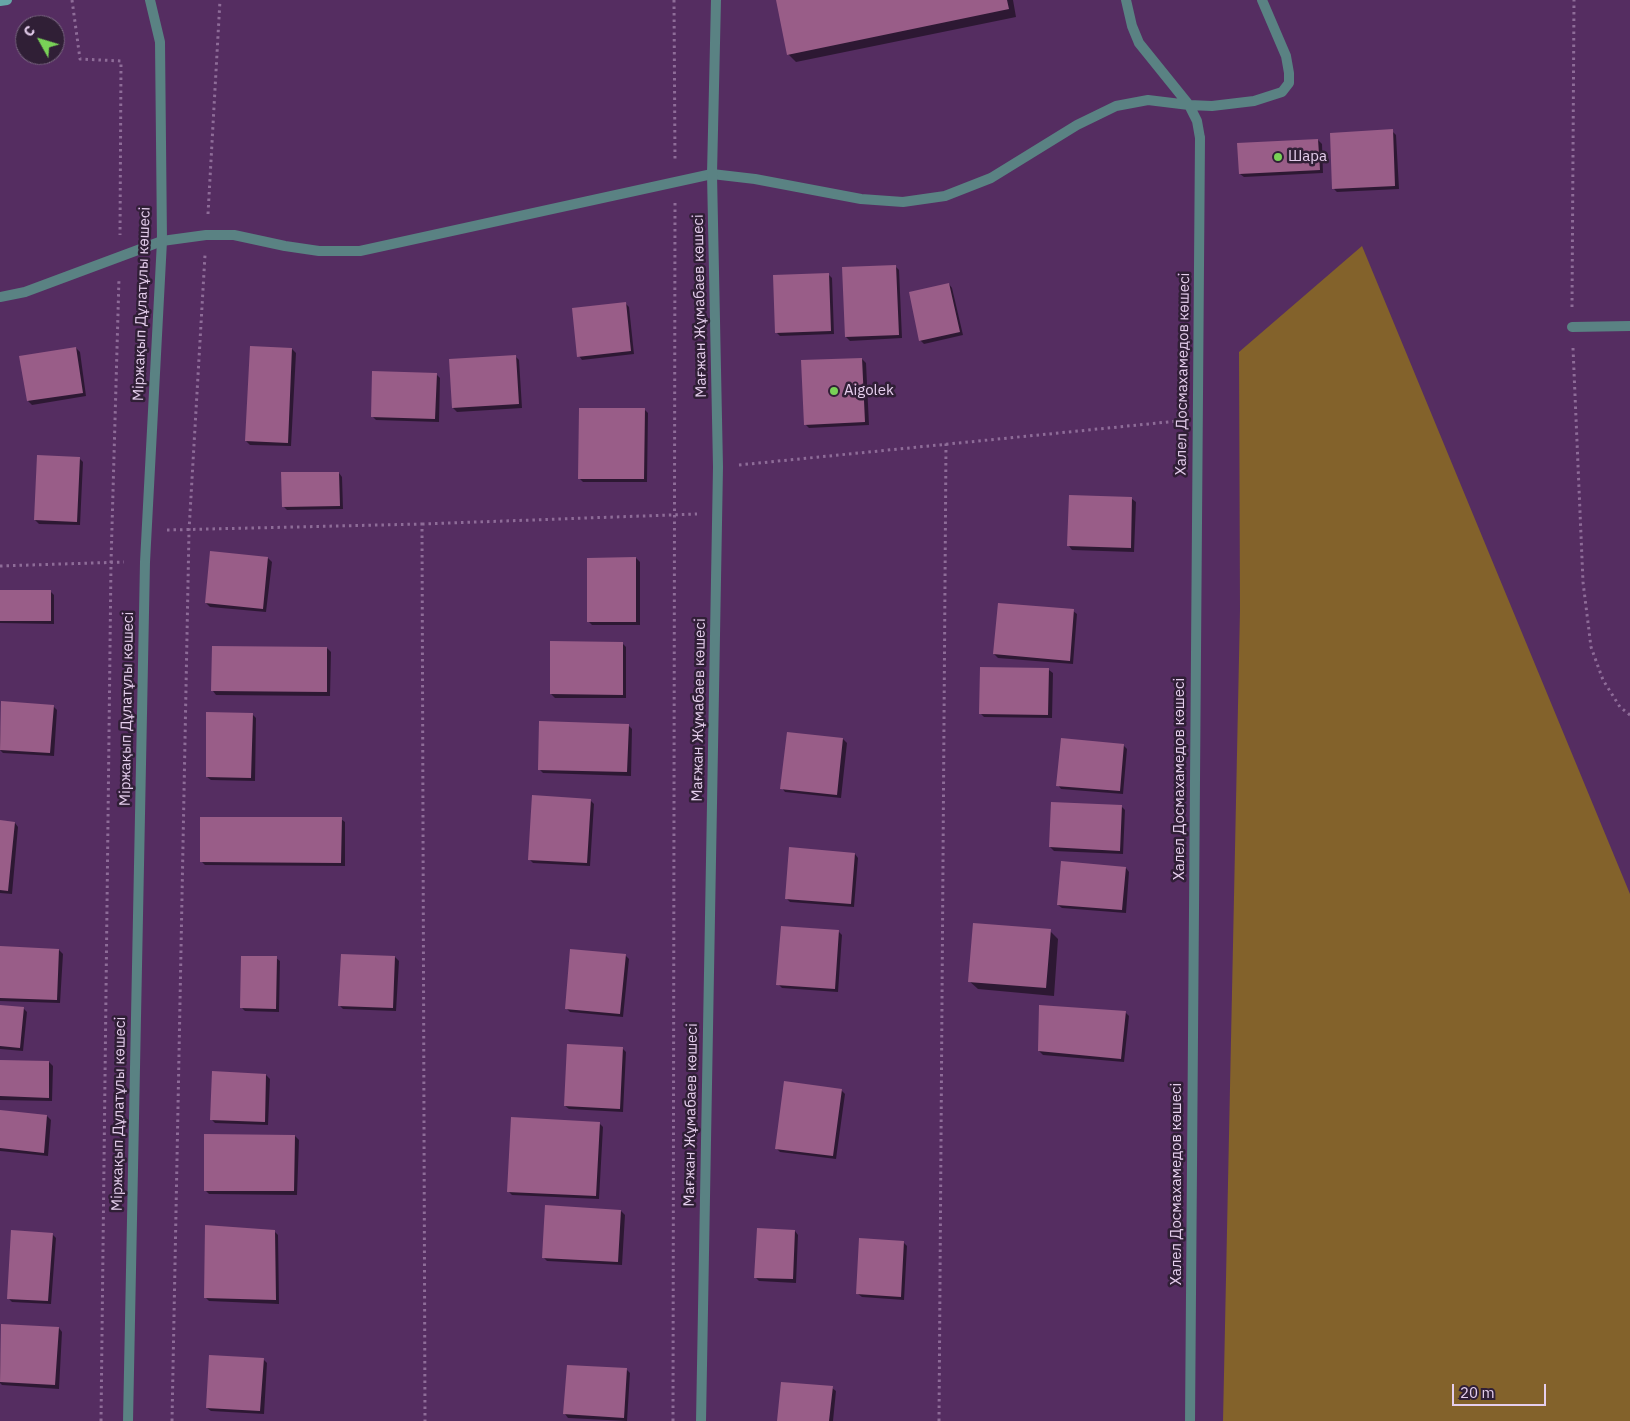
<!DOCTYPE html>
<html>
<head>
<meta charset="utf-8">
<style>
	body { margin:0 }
	#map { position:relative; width:1630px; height:1421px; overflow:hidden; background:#552d61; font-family:"IBM Plex Sans",sans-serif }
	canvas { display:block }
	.north { position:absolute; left:15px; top:15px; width:50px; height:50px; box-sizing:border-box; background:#301f36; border:1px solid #78657f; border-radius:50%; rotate:309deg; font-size:14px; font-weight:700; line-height:20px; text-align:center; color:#e5ceed }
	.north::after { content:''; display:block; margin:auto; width:18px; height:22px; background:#79d157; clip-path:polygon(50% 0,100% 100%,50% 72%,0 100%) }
	.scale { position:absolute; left:1452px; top:1384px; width:94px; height:22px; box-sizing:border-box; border:2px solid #e5ceed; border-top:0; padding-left:6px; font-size:15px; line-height:18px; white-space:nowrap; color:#e5ceed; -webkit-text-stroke:4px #301f36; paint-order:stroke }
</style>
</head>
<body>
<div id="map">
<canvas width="1630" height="1421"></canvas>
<div class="north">С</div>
<div class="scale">20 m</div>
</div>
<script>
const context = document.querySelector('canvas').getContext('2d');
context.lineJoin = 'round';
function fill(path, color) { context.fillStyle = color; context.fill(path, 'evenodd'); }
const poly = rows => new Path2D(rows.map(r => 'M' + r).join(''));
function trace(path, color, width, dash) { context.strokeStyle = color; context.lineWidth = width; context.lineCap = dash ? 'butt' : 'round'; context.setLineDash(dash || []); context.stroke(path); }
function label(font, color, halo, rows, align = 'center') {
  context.font = font + ' "IBM Plex Sans",sans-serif'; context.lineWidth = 5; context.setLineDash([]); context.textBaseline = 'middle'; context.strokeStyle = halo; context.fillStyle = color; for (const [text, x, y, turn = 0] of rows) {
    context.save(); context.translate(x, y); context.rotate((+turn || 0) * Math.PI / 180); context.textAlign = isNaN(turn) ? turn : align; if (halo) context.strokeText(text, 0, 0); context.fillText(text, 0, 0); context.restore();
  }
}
fill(poly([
	[1362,246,1630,894,1630,1421,1223,1421,1240,610,1239,352]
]), '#83622b');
fill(poly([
	[777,0,1013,0,1016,17,796,62,788,54],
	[1392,131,1396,135,1399,189,1337,192,1334,189],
	[1318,140,1322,144,1323,173,1244,177,1240,174],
	[895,266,899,270,902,338,850,341,846,337],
	[828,274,832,278,834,334,780,336,777,333],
	[949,284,952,288,963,335,924,344,920,340],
	[625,303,629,307,634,354,582,360,579,356],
	[76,348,80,352,86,396,32,405,28,401],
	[292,349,296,353,291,446,250,445,246,441],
	[515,356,519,360,522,408,457,412,453,408],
	[862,359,866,363,869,425,809,428,805,424],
	[436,374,440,378,439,422,376,420,372,416],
	[644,409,648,413,647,482,583,482,579,478],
	[79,458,83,462,80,525,39,524,35,520],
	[339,473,342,477,343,509,287,510,283,506],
	[1132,499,1136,502,1134,552,1072,550,1069,546],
	[268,558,272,562,266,612,210,607,206,603],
	[636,558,640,562,640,625,592,625,588,621],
	[50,591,54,595,54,624,0,623,0,592],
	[1073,611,1077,614,1073,664,998,658,994,654],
	[622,643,626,647,626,698,555,698,551,694],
	[327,648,331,652,330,696,216,695,213,691],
	[1049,670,1053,673,1052,718,984,717,980,713],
	[2,703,53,706,57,710,54,756,3,753,0,750],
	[252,714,256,718,255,781,211,780,207,777],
	[628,725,632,729,631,776,543,773,539,769],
	[843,739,847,743,841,798,785,792,782,788],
	[1123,745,1127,749,1123,794,1061,789,1058,785],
	[590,800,594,804,590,866,533,863,529,859],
	[1121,806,1125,810,1123,854,1054,851,1050,847],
	[341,819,345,822,345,866,205,865,202,862],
	[0,822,15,823,18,827,12,894,0,893],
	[855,854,858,858,854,907,790,902,786,898],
	[1126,868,1129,872,1126,913,1062,908,1058,905],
	[838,931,842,935,838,992,782,988,778,984],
	[1050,931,1058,939,1054,996,978,989,969,981],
	[0,947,59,950,63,954,60,1003,0,1001],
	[625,955,629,959,623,1017,570,1012,566,1008],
	[395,957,399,961,396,1011,343,1009,339,1005],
	[276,958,280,961,279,1012,245,1011,242,1008],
	[0,1006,23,1008,27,1012,23,1051,0,1049],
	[1125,1012,1129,1016,1124,1062,1043,1055,1039,1051],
	[622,1048,626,1052,623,1112,569,1109,565,1106],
	[0,1061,49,1062,53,1066,52,1101,0,1100],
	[266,1075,270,1079,268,1125,215,1123,211,1119],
	[841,1090,845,1094,836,1159,780,1152,776,1148],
	[0,1112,47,1116,51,1120,48,1156,0,1151],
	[599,1123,603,1127,599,1199,512,1195,508,1191],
	[295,1136,299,1140,297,1195,209,1194,205,1190],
	[621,1211,625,1215,622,1265,547,1261,543,1257],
	[274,1231,278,1235,279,1304,209,1301,205,1297],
	[795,1231,798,1235,796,1283,759,1281,755,1277],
	[52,1234,56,1238,51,1304,12,1302,8,1298],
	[903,1242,907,1246,904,1300,862,1297,858,1294],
	[2,1325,59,1328,62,1332,59,1389,2,1385,0,1383],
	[263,1359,267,1363,264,1414,211,1411,207,1408],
	[626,1369,630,1373,627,1421,568,1418,565,1414],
	[832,1388,836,1391,833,1421,778,1421]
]), '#0007');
fill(poly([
	[776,0,1007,0,1009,9,787,55],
	[1393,129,1395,186,1332,189,1330,133],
	[1318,139,1320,170,1239,174,1237,143],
	[896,265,899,335,845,337,842,267],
	[829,273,831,331,775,333,773,275],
	[949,283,960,332,919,341,909,292],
	[626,302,631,351,577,357,572,308],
	[250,346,292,348,288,443,245,441],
	[76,347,83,393,27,401,19,356],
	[516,355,519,404,452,408,449,359],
	[862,358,865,422,804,425,801,360],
	[372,371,437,373,435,419,371,417],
	[579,408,645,408,644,479,578,479],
	[37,455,80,457,77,522,34,520],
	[281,472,339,472,340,506,282,507],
	[1069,495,1132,497,1131,548,1067,546],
	[210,551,268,557,263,609,205,603],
	[636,557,636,622,587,622,587,558],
	[0,590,51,590,51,621,0,621],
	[998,603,1074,609,1070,661,993,654],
	[550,641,623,642,623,695,550,694],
	[212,646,327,647,327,692,211,691],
	[980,667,1049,668,1048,715,979,714],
	[1,701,54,705,50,753,0,750],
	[206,712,253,713,251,778,206,777],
	[539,721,629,724,627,772,538,770],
	[787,732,843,738,837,795,780,789],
	[1061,738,1124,744,1120,791,1056,786],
	[532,795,591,799,587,863,528,860],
	[1051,802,1122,805,1120,851,1049,847],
	[200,817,342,817,341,863,200,862],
	[0,820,15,822,8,891,0,890],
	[789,847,855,853,851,904,785,899],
	[1061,861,1126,867,1122,910,1057,905],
	[973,923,1051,929,1046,988,968,982],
	[781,926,839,930,835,989,776,985],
	[0,946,59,949,57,1000,0,998],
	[570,949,626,954,620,1014,565,1009],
	[341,954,395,956,393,1008,338,1006],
	[241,956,277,956,276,1009,240,1008],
	[0,1005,24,1007,20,1048,0,1046],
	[1039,1005,1126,1011,1121,1059,1038,1051],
	[567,1044,623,1047,620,1109,564,1106],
	[0,1060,49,1061,49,1098,0,1096],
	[212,1071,266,1074,265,1122,210,1120],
	[784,1081,842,1089,833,1156,775,1149],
	[0,1110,47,1115,44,1153,0,1148],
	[511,1117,600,1122,596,1196,507,1192],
	[204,1134,295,1135,294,1191,204,1191],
	[545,1205,621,1210,618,1262,542,1258],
	[205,1225,275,1230,276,1300,204,1298],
	[757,1228,795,1230,793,1279,754,1278],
	[11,1230,53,1233,48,1301,7,1299],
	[859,1238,904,1241,901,1297,856,1294],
	[1,1324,59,1327,55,1385,0,1382],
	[209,1355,264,1358,260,1411,206,1408],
	[567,1365,627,1368,624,1418,563,1414],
	[781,1382,833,1386,829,1421,777,1421]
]), '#995d88');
trace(poly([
	[72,0,80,59,121,61,120,235],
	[674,0,675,162],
	[208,214,220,0],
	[1572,307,1574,0],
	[1573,348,1583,582,1591,647,1603,680,1620,707,1630,715],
	[739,465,1178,421],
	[422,524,697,514],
	[167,530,422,524,425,1421],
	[0,566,124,562],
	[101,1421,111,563,119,278],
	[172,1421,189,531,205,255],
	[673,1421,675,203],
	[939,1421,946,443]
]), '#8e6c98', 3, [2.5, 4]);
trace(poly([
	[1126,0,1132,26,1139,43,1189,105,1197,121,1200,138],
	[0,297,25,292,162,241,206,235,234,235,285,246,319,251,360,251,712,174,755,179,861,199,903,202,945,196,991,178,1077,125,1116,106,1148,100,1189,105,1212,106,1254,101,1282,92,1289,83,1289,73,1286,56,1262,0],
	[1572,327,1630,326]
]), '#5a8283', 10);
trace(poly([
	[128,1421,145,562,162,241,160,42,150,0],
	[701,1421,718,467,712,174,716,0],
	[1190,1421,1200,138]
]), '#5a8283', 10);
trace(poly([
	[0,1,7,0]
]), '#66a6a7', 10);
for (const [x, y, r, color] of [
	[1278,157,5,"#79d157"],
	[834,391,5,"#79d157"]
]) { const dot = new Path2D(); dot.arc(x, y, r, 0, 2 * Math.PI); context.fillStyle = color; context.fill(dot); trace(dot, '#301f36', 2); }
label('15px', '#e5ceed', '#301f36', [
	["Шара",1288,157],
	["Aigolek",844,391]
], 'left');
label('15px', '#e5ceed', '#301f36', [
	["Міржақып Дұлатұлы көшесі",142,304,-88],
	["Мағжан Жұмабаев көшесі",700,306,-91],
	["Халел Досмахамедов көшесі",1183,374,-89],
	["Міржақып Дұлатұлы көшесі",127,709,-89],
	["Мағжан Жұмабаев көшесі",699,710,-89],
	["Халел Досмахамедов көшесі",1180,779,-90],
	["Міржақып Дұлатұлы көшесі",119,1114,-89],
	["Мағжан Жұмабаев көшесі",691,1115,-89],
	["Халел Досмахамедов көшесі",1177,1184,-90]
]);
</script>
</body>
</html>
